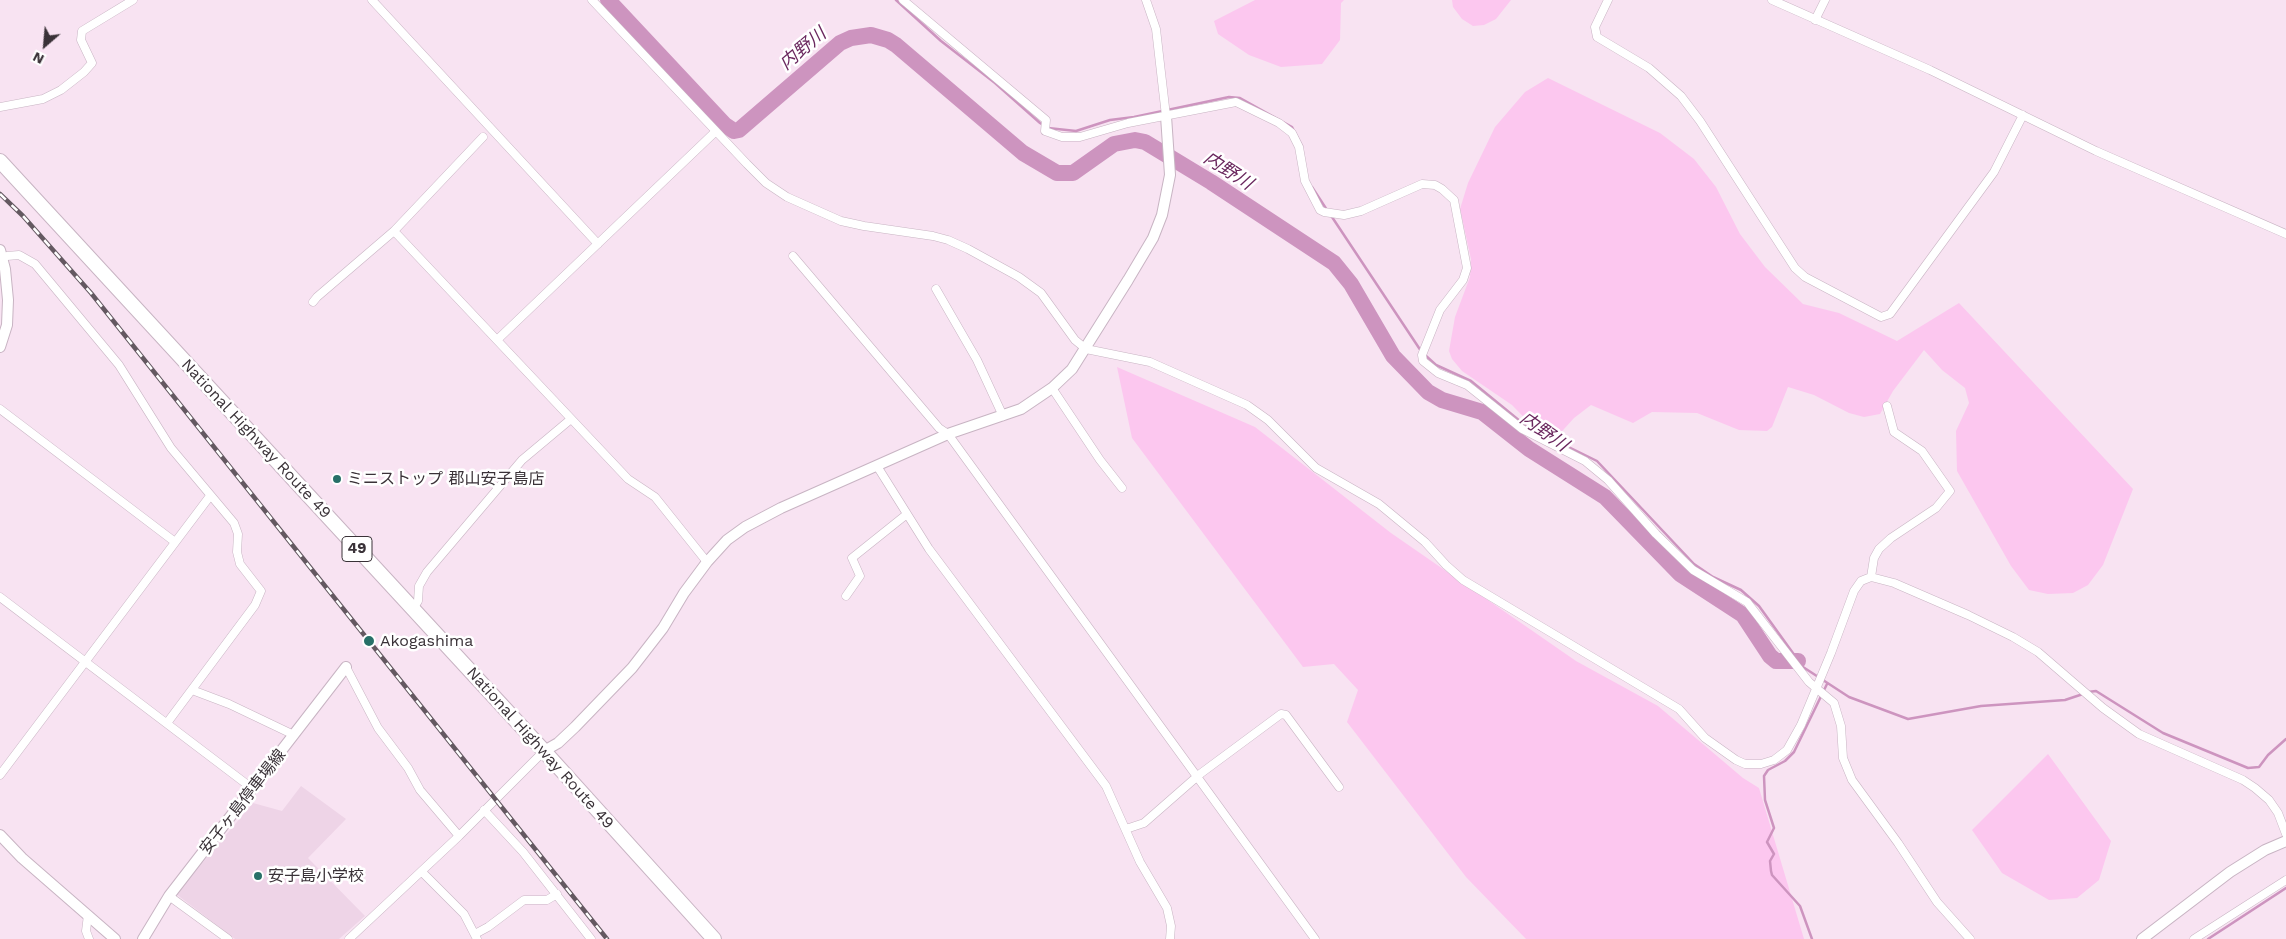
<!DOCTYPE html>
<html>
<head>
<meta charset="utf-8">
<style>
	body { margin:0 }
	#map { position:relative; width:2286px; height:939px; overflow:hidden; background:#f8e3f2; font-family:"Work Sans",sans-serif }
	canvas { display:block }
	.north { position:absolute; left:20px; top:20px; width:50px; height:50px; -webkit-text-stroke:4px #fff; paint-order:stroke; rotate:207deg; font-size:14px; font-weight:700; line-height:20px; text-align:center; color:#3a3238 }
	.north::after { content:''; display:block; margin:auto; width:18px; height:22px; background:#3a3238; clip-path:polygon(50% 0,100% 100%,50% 72%,0 100%) }
</style>
</head>
<body>
<div id="map">
<canvas width="2286" height="939"></canvas>
<div class="north">N</div>
</div>
<script>
const context = document.querySelector('canvas').getContext('2d');
context.lineJoin = 'round';
function fill(path, color) { context.fillStyle = color; context.fill(path, 'evenodd'); }
const poly = rows => new Path2D(rows.map(r => 'M' + r).join(''));
function trace(path, color, width, dash) { context.strokeStyle = color; context.lineWidth = width; context.lineCap = dash ? 'butt' : 'round'; context.setLineDash(dash || []); context.stroke(path); }
function label(font, color, halo, rows, align = 'center') {
  context.font = font + ' "Work Sans","Noto Sans JP",sans-serif'; context.lineWidth = 5; context.setLineDash([]); context.textBaseline = 'middle'; context.strokeStyle = halo; context.fillStyle = color; for (const [text, x, y, turn = 0] of rows) {
    context.save(); context.translate(x, y); context.rotate((+turn || 0) * Math.PI / 180); context.textAlign = isNaN(turn) ? turn : align; if (halo) context.strokeText(text, 0, 0); context.fillText(text, 0, 0); context.restore();
  }
}
fill(poly([
	[301,786,346,819,308,858,365,916,339,939,235,939,176,894,253,803,282,811]
]), '#eed4e7');
fill(poly([
	[1255,0,1344,0,1341,3,1340,40,1322,64,1281,67,1249,55,1218,34,1214,21],
	[1452,0,1511,0,1496,19,1484,25,1473,26,1462,19,1453,7],
	[1548,78,1660,133,1694,159,1716,187,1740,234,1765,267,1803,304,1839,313,1897,341,1959,303,2133,489,2103,565,2088,585,2073,593,2048,594,2029,590,2011,566,1957,471,1956,431,1969,403,1965,388,1942,370,1924,350,1893,391,1880,414,1864,417,1849,413,1814,395,1788,387,1772,427,1767,431,1739,430,1697,413,1652,412,1633,423,1591,405,1574,418,1555,439,1540,434,1512,405,1462,371,1452,359,1449,351,1455,317,1470,277,1471,259,1460,209,1468,183,1495,127,1525,92],
	[1117,367,1255,427,1391,533,1576,661,1658,706,1743,778,1759,788,1804,939,1526,939,1466,877,1347,722,1358,690,1334,664,1303,667,1132,438],
	[2048,754,2111,841,2099,880,2077,898,2049,900,2002,873,1972,830]
]), '#fcc7ef');
trace(poly([
	[896,0,941,41,995,83,1040,123,1048,128,1076,131,1110,120,1134,117,1229,97,1240,98,1292,127,1302,146],
	[1312,187,1327,210],
	[1330,214,1421,351],
	[1425,355,1436,365,1471,381,1526,426,1597,461,1694,564,1713,577,1741,590,1759,606,1803,667,1849,697,1908,719,1981,706,2065,700,2083,694],
	[2088,692,2096,691,2163,733,2248,768,2259,767,2268,755,2286,739],
	[1812,939,1800,906,1772,875,1771,871,1770,861,1774,854,1767,842,1774,828,1765,800,1764,776,1768,770,1785,761,1794,752,1827,684],
	[2208,939,2286,888]
]), '#cd94bf', 2.5);
trace(poly([
	[608,0,725,125,734,131,739,130,840,43,851,38,871,35,888,40,896,45,1023,153,1057,173,1073,173,1114,144,1135,140,1145,142,1211,182,1334,263,1351,284,1393,356,1428,392,1442,400,1482,412,1529,449,1605,497,1680,574,1743,615,1770,656,1776,661,1798,661]
]), '#cd94bf', 16);
const street = poly([
	[372,0,598,244],
	[592,0,747,164,766,183,787,197,841,221,864,226,933,236,948,240,968,249,1019,277,1041,293,1075,340,1086,349,1150,362,1247,405,1268,420,1316,468,1379,504,1425,542,1446,565,1463,580,1679,709,1705,738,1736,760,1745,764,1761,764,1774,760,1787,750,1801,725,1831,653,1854,591,1861,581,1871,577,1894,583,1968,615,2013,637,2038,652,2103,708,2139,734,2243,780,2255,788,2269,800,2278,813,2286,834],
	[903,0,1046,120,1045,131,1062,137,1080,137,1128,123,1236,102,1279,123,1292,133,1299,147,1305,181,1320,210,1324,212,1344,215,1361,211,1422,184,1435,185,1442,189,1454,200,1467,268,1463,280,1440,310,1422,355,1423,361,1438,373,1467,385,1522,429,1585,461,1608,480,1656,534,1693,570,1747,602,1809,682,1834,703,1841,726,1843,758,1852,780,1898,843,1937,902,1970,939],
	[1146,0,1156,29,1166,116],
	[1608,0,1595,27,1597,37,1649,68,1681,96,1700,121,1795,268,1805,277,1881,317,1890,314,1994,172,2023,115],
	[1772,0,1930,70,2096,151,2286,234],
	[1815,20,1825,0],
	[0,107,43,99,61,90,84,72,92,63,81,40,82,31,133,0],
	[394,231,628,479,655,497,707,562],
	[793,256,939,428,948,434,1315,939],
	[3,258,7,256,19,255,35,264,119,365,171,448,234,523,238,534,237,552,240,564,261,591,255,605,167,723],
	[936,289,977,360,1003,416],
	[313,302,317,297,394,231,483,137],
	[497,340,715,132,717,133],
	[1052,388,1100,460,1122,488],
	[0,409,175,542],
	[877,466,929,549,1106,786,1140,862,1167,908,1171,926,1170,939],
	[1871,577,1874,558,1879,549,1891,538,1936,508,1950,491,1922,451,1894,432,1887,406],
	[846,596,860,576,852,558,907,514],
	[0,597,253,789],
	[413,609,418,601,419,586,427,572,522,460,571,419],
	[346,667,378,728,408,768,420,790,459,836],
	[192,690,229,704,294,735],
	[0,775,210,496],
	[484,810,523,852,591,939],
	[1126,829,1144,823,1200,774,1281,714,1286,715,1339,787],
	[422,872,464,914,477,939],
	[169,896,228,939],
	[88,915,86,931,89,939],
	[475,934,488,927,524,900,547,900,557,894],
	[349,939,459,836,544,751],
	[2194,939,2286,880]
]);
const secondary = poly([
	[0,250,5,269,8,300,7,325,0,347],
	[544,751,558,743,575,727,632,668,663,628,684,593,707,562,727,540,745,527,781,508,948,434,1021,409,1052,388,1072,369,1128,280,1153,238,1162,215,1170,175,1166,116],
	[0,835,22,858,115,939],
	[143,939,169,896,346,667],
	[2142,939,2230,872,2265,850,2286,841]
]);
const highway = poly([
	[0,161,544,751,714,939]
]);
trace(street, '#c8b4c3', 9);
trace(secondary, '#c8b4c3', 12);
trace(highway, '#c8b4c3', 16);
trace(street, '#fff', 8);
trace(secondary, '#fff', 10);
trace(highway, '#fff', 14);
const rail = poly([
	[0,194,23,216,91,293,607,939]
]);
trace(rail, '#645961', 4.5);
trace(rail, '#fff', 2.5, [8]);
for (const [x, y, r, color] of [
	[337,479,5,"#277068"],
	[369,641,6,"#277068"],
	[258,876,5,"#277068"]
]) { const dot = new Path2D(); dot.arc(x, y, r, 0, 2 * Math.PI); context.fillStyle = color; context.fill(dot); trace(dot, '#fff', 2); }
for (const [x, y, w] of [
	[357,549,30]
]) { const box = new Path2D(); box.roundRect(x - w / 2, y - 12.5, w, 25, 4); context.fillStyle = '#fff'; context.fill(box); trace(box, '#3a3238', 1); }
label('bold 15px', '#3a3238', null, [
	["49",357,549]
]);
label('16px', '#3a3238', '#fff', [
	["National Highway Route 49",256,439,47],
	["National Highway Route 49",540,748,48],
	["安子ヶ島停車場線",243,802,-52]
]);
label('16px', '#3a3238', '#fff', [
	["ミニストップ 郡山安子島店",347,479],
	["Akogashima",380,641],
	["安子島小学校",268,876]
], 'left');
label('italic 18px', '#6a275e', '#fff', [
	["内野川",803,49,-40],
	["内野川",1228,171,33],
	["内野川",1544,432,35]
]);
</script>
</body>
</html>
